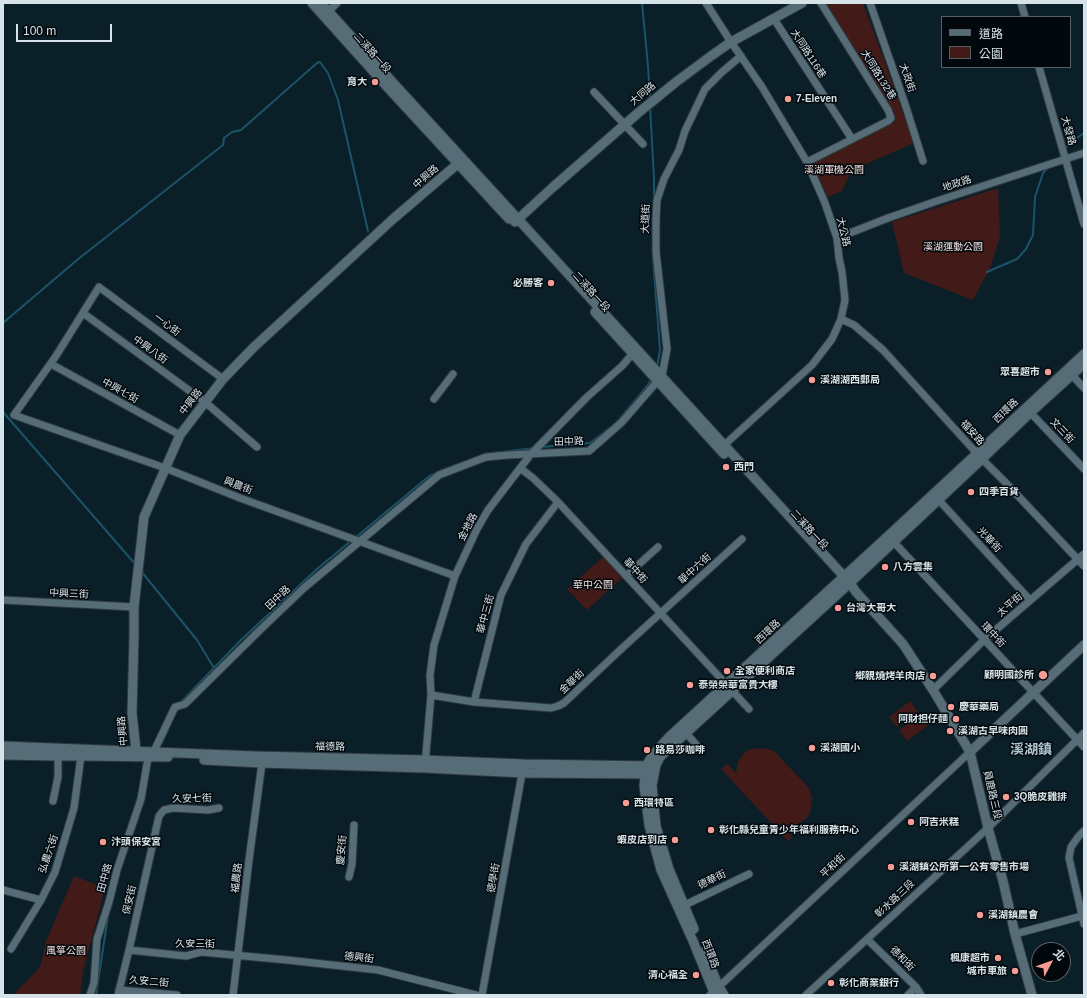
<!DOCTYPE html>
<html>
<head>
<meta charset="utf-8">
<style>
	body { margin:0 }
	#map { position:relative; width:1087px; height:998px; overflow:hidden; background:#0b1f28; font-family:Helvetica,"Noto Sans TC",sans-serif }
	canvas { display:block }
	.frame { position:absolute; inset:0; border:4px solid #d6e3e9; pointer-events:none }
	.legend { position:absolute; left:941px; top:16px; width:130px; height:52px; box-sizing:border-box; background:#02080c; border:1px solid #576064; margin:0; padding:5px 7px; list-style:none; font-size:12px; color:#d6e3e9 }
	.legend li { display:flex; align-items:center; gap:8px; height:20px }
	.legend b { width:20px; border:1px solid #576064 }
	.north { position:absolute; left:1031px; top:942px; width:40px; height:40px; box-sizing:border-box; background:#02080c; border:1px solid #576064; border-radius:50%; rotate:49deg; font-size:11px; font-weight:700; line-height:16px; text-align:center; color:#d6e3e9 }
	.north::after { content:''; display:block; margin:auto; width:14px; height:18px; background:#f59c95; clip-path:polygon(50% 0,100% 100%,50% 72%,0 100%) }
	.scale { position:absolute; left:16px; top:24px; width:96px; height:18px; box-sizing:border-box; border:2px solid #d6e3e9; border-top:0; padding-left:5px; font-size:12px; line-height:14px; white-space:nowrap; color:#d6e3e9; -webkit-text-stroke:3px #02080c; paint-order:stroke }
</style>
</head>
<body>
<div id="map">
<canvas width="1087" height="998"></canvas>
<div class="frame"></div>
<ul class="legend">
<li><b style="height:5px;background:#566c77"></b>道路</li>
<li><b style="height:11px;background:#421a18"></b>公園</li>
</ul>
<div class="north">北</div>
<div class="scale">100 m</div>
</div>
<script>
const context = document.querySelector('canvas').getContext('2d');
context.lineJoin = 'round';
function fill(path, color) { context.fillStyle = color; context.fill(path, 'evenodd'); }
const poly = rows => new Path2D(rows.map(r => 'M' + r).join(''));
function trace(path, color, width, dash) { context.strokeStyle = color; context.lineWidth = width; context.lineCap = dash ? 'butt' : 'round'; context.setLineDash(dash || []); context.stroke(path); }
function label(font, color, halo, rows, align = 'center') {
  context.font = font + ' Helvetica,"Noto Sans TC",sans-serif'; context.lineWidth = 3; context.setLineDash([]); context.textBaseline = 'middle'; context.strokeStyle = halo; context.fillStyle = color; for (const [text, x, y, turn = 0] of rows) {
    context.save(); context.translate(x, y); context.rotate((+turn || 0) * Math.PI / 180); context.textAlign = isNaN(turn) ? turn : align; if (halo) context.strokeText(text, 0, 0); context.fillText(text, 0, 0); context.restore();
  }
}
fill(poly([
	[823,3,863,3,914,143,852,170,842,191,827,197,812,163,893,118],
	[998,188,1000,237,990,268,973,300,904,273,892,222],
	[604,556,622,578,587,610,567,589],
	[910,701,918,712,897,727,889,717],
	[920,715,928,725,907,741,899,730],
	[763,748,774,751,809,788,812,799,810,813,806,819,796,825,786,827,783,826,792,837,788,841,721,769,727,764,736,773,738,762,745,752,751,749],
	[74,876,105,888,83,972,80,995,13,995,40,967,46,941]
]), '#421a18');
trace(poly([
	[642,3,648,66,650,99],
	[650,106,654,178,654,199],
	[1065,149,1070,143,1084,133],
	[653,258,660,350,657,367],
	[987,272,1017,259,1026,249,1033,235,1035,197,1043,173,1049,167],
	[3,323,77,260,223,145,224,138,232,132,241,130,317,63,320,62,328,73,338,100,368,231],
	[3,412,136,565],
	[617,422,648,385,652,378],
	[541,447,590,443,611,427],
	[485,454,535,448],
	[356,537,428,477,442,470,461,463],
	[141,571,197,640,214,668],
	[180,703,241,640,317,569,352,540],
	[162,743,170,725],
	[96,995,108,916]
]), '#1b5369', 2);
const street = poly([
	[706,3,731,42,762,87,807,162,825,203,837,238,839,258,842,272,845,300,841,319,832,339,812,365,721,448],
	[870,3,906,107,923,161],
	[1021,3,1025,17],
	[326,14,337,3],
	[774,19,852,139],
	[1039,67,1084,224],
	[594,92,643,144],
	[807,162,888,121,891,118,888,110,821,3],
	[837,238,888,218,937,201,1084,153],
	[83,313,205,402,257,447],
	[841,319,854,325,883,350,982,459,1005,482,1084,566],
	[51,364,180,435],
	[1069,372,1084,388],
	[223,379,99,287,56,356,14,415,165,468,240,498,455,576],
	[434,399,453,374],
	[1027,409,1084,469],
	[520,468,533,478,558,502,749,709],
	[936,497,1030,600],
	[891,539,1084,747],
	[626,576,658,547],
	[3,600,134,607],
	[933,690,984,640,1084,554],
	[431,695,474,702,501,595,526,544,558,502],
	[474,702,551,708,558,706,564,703,619,651,742,539],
	[686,733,701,750],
	[425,765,431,695,430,675,434,645,455,576,477,529,488,510,531,454,586,398,622,366,635,351],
	[53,801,58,777,58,756],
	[1084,831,1078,837,1071,847,1069,858,1084,924],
	[349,877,352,864,354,825],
	[3,890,41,900],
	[685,905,749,874],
	[1015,934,1082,916,1084,914],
	[867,939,916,987,921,995],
	[11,949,41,900,55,872,74,808,81,756],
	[129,950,186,956,201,952,287,960,378,970,476,995],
	[119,990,177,995],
	[90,995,94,983,97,939,109,902,117,870,141,799,148,758,154,751,175,707,185,704,261,629,304,588,439,475,486,457,508,455,589,451,622,422,662,376,667,349,656,252,656,219,657,200,664,179,679,150,685,131,705,89,722,72,741,56],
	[118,995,129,950,159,816,164,810,173,808,208,810,219,808],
	[233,995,249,860,262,763],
	[482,995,523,768],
	[710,995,970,752],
	[806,995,988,828,1084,733],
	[908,995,916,987]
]);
const secondary = poly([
	[312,3,390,90,509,219],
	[321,3,396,86,518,219,850,583,856,592,903,644,933,690,970,752,988,828,1003,881,1015,934,1032,995],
	[515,222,552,188,638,113,676,82,711,56,731,42,802,3],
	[595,312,724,454],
	[3,746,255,756,424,760,524,764,652,766],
	[970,752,1084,645],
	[3,755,58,756,81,756,168,757],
	[136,757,136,750,132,713,134,636,134,607,144,517,180,435,223,379,254,347,393,219,461,161],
	[204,760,262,763,425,768,523,773,651,774],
	[694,929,669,869,656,826,652,785,656,765,660,757,850,583,982,459,1030,413,1084,364],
	[704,952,719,987,724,995],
	[715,995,693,941,661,870,649,825,644,786,646,766,652,756,670,736,888,536,1084,354]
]);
trace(street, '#2f3940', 9);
trace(secondary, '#2f3940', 11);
trace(street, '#566c77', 7);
trace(secondary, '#566c77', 9);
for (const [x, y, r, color] of [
	[375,82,4,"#f59c95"],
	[788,99,4,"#f59c95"],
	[551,283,4,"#f59c95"],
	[1048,372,4,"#f59c95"],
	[812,380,4,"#f59c95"],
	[726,467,4,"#f59c95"],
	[971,492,4,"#f59c95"],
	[885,567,4,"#f59c95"],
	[838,608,4,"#f59c95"],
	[727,671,4,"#f59c95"],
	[1043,675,5,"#f59c95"],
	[933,676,4,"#f59c95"],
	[690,685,4,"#f59c95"],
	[951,707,4,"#f59c95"],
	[956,719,4,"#f59c95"],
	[950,731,4,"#f59c95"],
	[812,748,4,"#f59c95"],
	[647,750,4,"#f59c95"],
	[1006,797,4,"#f59c95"],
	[626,803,4,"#f59c95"],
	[911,822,4,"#f59c95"],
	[711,830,4,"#f59c95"],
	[675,840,4,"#f59c95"],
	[103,842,4,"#f59c95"],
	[891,867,4,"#f59c95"],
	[980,915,4,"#f59c95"],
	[998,958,4,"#f59c95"],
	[1015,971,4,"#f59c95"],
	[696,975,4,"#f59c95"],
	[831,983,4,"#f59c95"]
]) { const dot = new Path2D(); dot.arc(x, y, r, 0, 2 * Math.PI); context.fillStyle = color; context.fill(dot); trace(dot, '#02080c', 1.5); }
label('10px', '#d6e3e9', '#02080c', [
	["二溪路一段",372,53,48],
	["大同路116巷",808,54,57],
	["大同路132巷",878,75,58],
	["大政街",907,78,71],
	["大同路",643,94,-40],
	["大發路",1068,131,74],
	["中興路",426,177,-41],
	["地政路",957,184,-18],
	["大道街",646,219,-88],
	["大公路",843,232,76],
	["二溪路一段",591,292,48],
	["一心街",167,325,37],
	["中興八街",150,350,36],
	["中興七街",120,391,29],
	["中興路",191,402,-52],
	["西環路",1006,411,-44],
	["文三街",1062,431,47],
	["福安路",972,433,48],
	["田中路",569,442,-2],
	["興農街",238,486,21],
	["金地路",468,527,-62],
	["二溪路一段",809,530,47],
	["光華街",989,540,47],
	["華中六街",695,569,-42],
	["華中街",635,571,48],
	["中興三街",69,594,3],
	["田中路",278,598,-43],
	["太平街",1010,605,-41],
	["華中三街",486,614,-75],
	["西環路",768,632,-43],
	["環中街",993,635,47],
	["金華街",572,682,-43],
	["中興路",123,731,-95],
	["福德路",330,747,1],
	["員鹿路三段",992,795,77],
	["久安七街",192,799,-1],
	["慶安街",342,850,-85],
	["弘農六街",49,854,-71],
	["平和街",833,866,-43],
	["田中路",105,878,-75],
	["福農路",237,878,-83],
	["德學街",494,878,-80],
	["德華街",712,880,-26],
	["彰水路三段",895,899,-43],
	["保安街",130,900,-77],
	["久安三街",195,944],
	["西環路",710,954,69],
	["德興街",359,958,7],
	["德和街",902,959,45],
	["久安二街",149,982,5]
]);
label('bold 10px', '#d6e3e9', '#02080c', [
	["育大",367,82,"right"],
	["7-Eleven",796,99],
	["必勝客",543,283,"right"],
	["眾喜超市",1040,372,"right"],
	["溪湖湖西郵局",820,380],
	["西門",734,467],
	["四季百貨",979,492],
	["八方雲集",893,567],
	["台灣大哥大",846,608],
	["全家便利商店",735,671],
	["顧明國診所",1034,675,"right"],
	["鄉親燒烤羊肉店",925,676,"right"],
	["泰榮榮華富貴大樓",698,685],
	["慶華藥局",959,707],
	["阿財担仔麵",948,719,"right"],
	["溪湖古早味肉圓",958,731],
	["溪湖國小",820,748],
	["路易莎咖啡",655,750],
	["3Q脆皮雞排",1014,797],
	["西環特區",634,803],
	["阿吉米糕",919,822],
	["彰化縣兒童青少年福利服務中心",719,830],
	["蝦皮店到店",667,840,"right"],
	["汴頭保安宮",111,842],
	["溪湖鎮公所第一公有零售市場",899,867],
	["溪湖鎮農會",988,915],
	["楓康超市",990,958,"right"],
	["城市車旅",1007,971,"right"],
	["清心福全",688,975,"right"],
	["彰化商業銀行",839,983]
], 'left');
label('10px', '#f3dfdd', '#02080c', [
	["溪湖軍機公園",834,170],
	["溪湖運動公園",953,247],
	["華中公園",593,585],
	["風箏公園",66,951]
]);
label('bold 14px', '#acc5d1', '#02080c', [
	["溪湖鎮",1031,750]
]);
</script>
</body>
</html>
